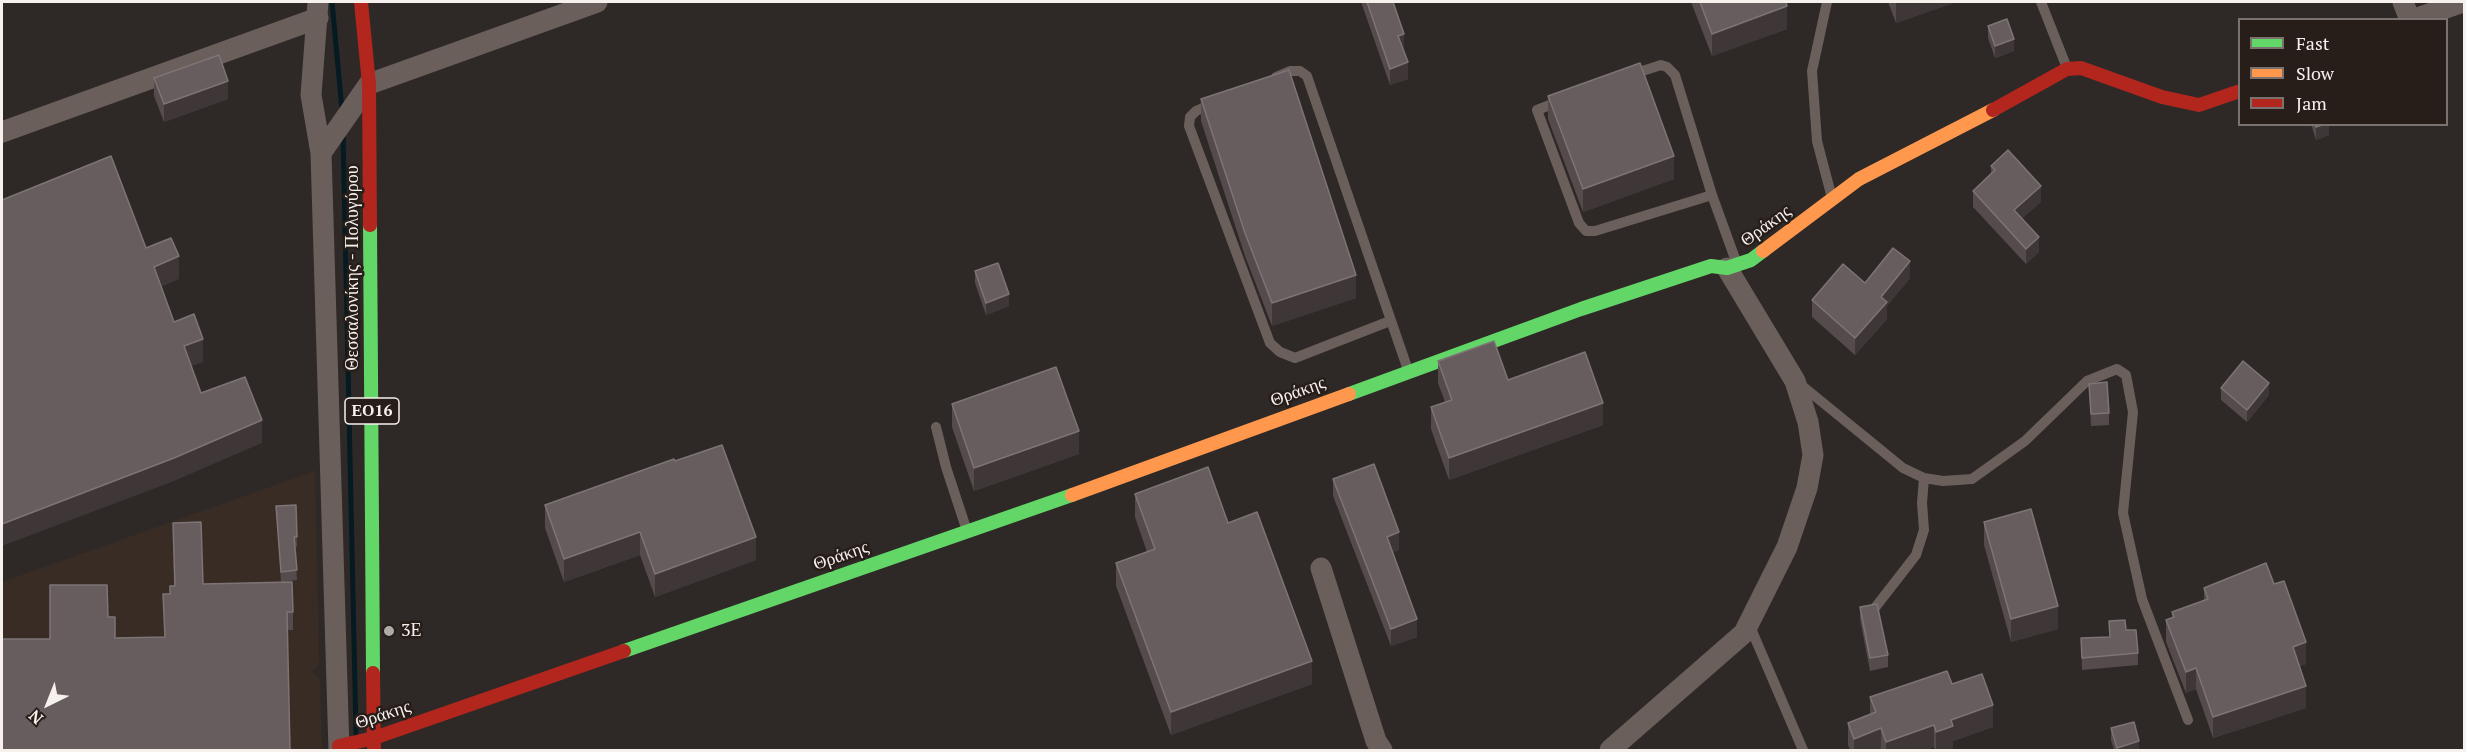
<!DOCTYPE html>
<html>
<head>
<meta charset="utf-8">
<style>
	body { margin:0 }
	#map { position:relative; width:2466px; height:752px; overflow:hidden; background:#2e2927; font-family:"PT Serif",serif }
	canvas { display:block }
	.frame { position:absolute; inset:0; border:3px solid #f7f1ee; pointer-events:none }
	.legend { position:absolute; left:2238px; top:18px; width:210px; height:108px; box-sizing:border-box; background:#271e1a; border:2px solid #7a726f; margin:0; padding:8px 10px; list-style:none; font-size:18px; color:#f7f1ee }
	.legend li { display:flex; align-items:center; gap:12px; height:30px }
	.legend b { width:30px; border:2px solid #7a726f }
	.north { position:absolute; left:18px; top:674px; width:60px; height:60px; -webkit-text-stroke:4px #271e1a; paint-order:stroke; rotate:223deg; font-size:16px; font-weight:700; line-height:24px; text-align:center; color:#f7f1ee }
	.north::after { content:''; display:block; margin:auto; width:21px; height:27px; background:#f7f1ee; clip-path:polygon(50% 0,100% 100%,50% 72%,0 100%) }
</style>
</head>
<body>
<div id="map">
<canvas width="2466" height="752"></canvas>
<div class="frame"></div>
<ul class="legend">
<li><b style="height:8px;background:#63d668"></b>Fast</li>
<li><b style="height:8px;background:#ff974d"></b>Slow</li>
<li><b style="height:8px;background:#b3261e"></b>Jam</li>
</ul>
<div class="north">N</div>
</div>
<script>
const context = document.querySelector('canvas').getContext('2d');
context.lineJoin = 'round';
function fill(path, color) { context.fillStyle = color; context.fill(path, 'evenodd'); }
const poly = rows => new Path2D(rows.map(r => 'M' + r).join(''));
function trace(path, color, width, dash) { context.strokeStyle = color; context.lineWidth = width; context.lineCap = dash ? 'butt' : 'round'; context.setLineDash(dash || []); context.stroke(path); }
function label(font, color, halo, rows, align = 'center') {
  context.font = font + ' "PT Serif",serif'; context.lineWidth = 5; context.setLineDash([]); context.textBaseline = 'middle'; context.strokeStyle = halo; context.fillStyle = color; for (const [text, x, y, turn = 0] of rows) {
    context.save(); context.translate(x, y); context.rotate((+turn || 0) * Math.PI / 180); context.textAlign = isNaN(turn) ? turn : align; if (halo) context.strokeText(text, 0, 0); context.fillText(text, 0, 0); context.restore();
  }
}
fill(poly([
	[315,471,319,664,312,671,320,680,322,750,2,750,2,582]
]), '#392c25');
trace(poly([
	[332,2,342,110],
	[343,135,356,734]
]), '#051a21', 5);
trace(poly([
	[1827,2,1812,71,1817,141,1832,198],
	[2041,2,2067,68],
	[1630,75,1661,65,1667,67,1675,75,1712,195,1737,264],
	[1276,77,1290,71,1300,71,1307,76,1408,370],
	[1560,101,1537,110,1579,223,1586,231,1595,231,1712,195],
	[1214,103,1196,111,1190,117,1189,126,1270,343,1280,352,1295,358,1390,321],
	[1800,384,1903,468,1924,478,1943,481,1972,479,2025,441,2087,381,2117,369,2126,375,2133,412,2123,513,2142,599,2188,720],
	[936,427,946,467,967,531],
	[1874,609,1916,555,1924,530,1922,503,1924,478],
	[1749,624,1803,750]
]), '#6b5f5c', 10);
trace(poly([
	[318,2,311,95,321,153,339,750],
	[2403,2,2410,20],
	[2412,20,2463,2],
	[2,132,318,18],
	[321,153,369,84,597,2],
	[1321,568,1376,741,1382,750],
	[1610,750,1744,633,1787,547,1807,488,1813,455,1808,422,1795,381,1727,268]
]), '#6b5f5c', 21);
trace(poly([
	[370,225,373,673],
	[1349,394,1581,309,1711,266,1727,268,1751,260,1763,251],
	[624,651,1072,495]
]), '#63d668', 14);
trace(poly([
	[1763,251,1859,179,1993,110],
	[1072,495,1349,394]
]), '#ff974d', 14);
trace(poly([
	[361,2,369,84,370,225],
	[1993,110,2067,69,2081,68,2162,97,2199,105,2240,91],
	[373,673,374,750],
	[339,746,374,738,624,651]
]), '#b3261e', 14);
fill(poly([
	[1361,2,1393,2,1404,51,1408,79,1390,85],
	[1691,2,1786,2,1787,29,1712,56],
	[1888,2,1956,2,1896,23],
	[1988,26,2014,51,1995,58,1988,38],
	[154,78,228,99,164,122,154,96],
	[1548,96,1674,179,1583,212,1548,119],
	[1201,99,1356,298,1272,326,1245,256,1201,121],
	[2311,124,2329,124,2329,135,2316,140],
	[1991,166,2041,202,2022,218,2039,252,2026,264,1973,207,1973,191,1991,174],
	[975,271,1009,306,986,315,975,283],
	[1910,278,1887,306,1887,319,1855,355,1812,317,1812,300,1865,283],
	[1438,361,1508,380,1603,425,1449,480,1431,429,1431,407,1445,402,1438,383],
	[2089,384,2109,413,2109,425,2091,426],
	[2221,388,2269,395,2247,422,2221,400],
	[952,404,1079,454,974,491,952,427],
	[675,461,756,560,655,597,640,555,564,582,545,528,545,505],
	[1333,479,1399,550,1393,552,1417,637,1391,646,1333,496],
	[1135,494,1228,523,1312,684,1171,735,1116,586,1116,563,1147,552,1135,517],
	[296,505,297,547,295,547,297,580,283,582,293,612,293,630,287,630,290,750,50,639,108,617,115,638,165,637,163,594,170,594,174,586,173,523,203,584,281,582,276,506],
	[1984,522,2058,629,2011,642,1984,545],
	[2274,584,2306,664,2300,666,2306,708,2213,738,2196,689,2186,693,2166,642,2166,620,2172,618,2172,612,2204,601,2204,588],
	[1860,607,1888,655,1888,667,1870,671,1860,619],
	[2109,621,2126,630,2138,653,2138,665,2082,670,2081,638,2109,637],
	[1952,684,1993,727,1953,741,1953,748,1945,750,1935,750,1934,747,1925,750,1850,750,1848,745,1848,723,1870,714,1870,697],
	[2111,728,2139,750,2114,750,2111,740]
]), '#554b4d');
fill(poly([
	[1896,2,1956,2,1896,23],
	[1787,6,1787,29,1712,56,1712,34],
	[1404,34,1404,51,1398,36],
	[2014,39,2014,51,1995,58,1995,46],
	[1408,62,1408,79,1390,85,1390,69],
	[228,81,228,99,164,122,164,104],
	[2325,124,2329,124,2329,135,2316,140,2316,127],
	[1674,156,1674,179,1583,212,1583,189],
	[2041,186,2041,202,2014,226,2014,210],
	[2039,237,2039,252,2026,264,2026,249],
	[179,256,179,279,154,290,154,267],
	[1910,261,1910,278,1887,306,1887,319,1855,355,1855,338,1881,297],
	[1356,275,1356,298,1272,326,1272,303],
	[1009,294,1009,306,986,315,986,303],
	[203,339,203,362,184,369,184,346],
	[2269,383,2269,395,2247,422,2247,410],
	[1603,403,1603,425,1449,480,1449,458],
	[262,420,262,443,174,481,2,546,2,524],
	[1079,431,1079,454,974,491,974,468],
	[640,532,640,555,564,582,564,559],
	[1399,532,1399,550,1387,554,1387,537],
	[756,537,756,560,655,597,655,574],
	[2058,606,2058,629,2011,642,2011,619],
	[1417,619,1417,637,1391,646,1391,629],
	[2306,642,2306,664,2293,668,2293,647],
	[1312,661,1312,684,1171,735,1171,712],
	[2196,668,2196,689,2186,693,2186,672],
	[2306,686,2306,708,2213,738,2213,717],
	[1993,705,1993,727,1953,741,1953,748,1945,750,1936,750,1936,732,1951,720],
	[1934,725,1934,747,1925,750,1886,750,1886,742],
	[1881,728,1881,750,1854,750,1854,739],
	[2139,741,2139,750,2117,750,2117,748]
]), '#3e3637');
const building = poly([
	[1367,2,1393,2,1404,34,1398,36,1408,62,1390,69,1367,2],
	[1700,2,1786,2,1787,6,1712,34,1700,2],
	[2007,19,2014,39,1995,46,1988,26,2007,19],
	[219,55,228,81,164,104,154,78,219,55],
	[1640,63,1674,156,1583,189,1548,96,1640,63],
	[1289,70,1356,275,1272,303,1245,233,1201,99,1289,70],
	[2315,124,2325,124,2316,127,2315,124],
	[2008,150,2041,186,2014,210,2039,237,2026,249,1973,191,1995,170,1991,166,2008,150],
	[111,156,146,248,171,238,179,256,154,267,174,322,194,314,203,339,184,346,201,393,245,377,262,420,174,458,2,524,2,200,111,156],
	[1893,248,1910,261,1881,297,1887,302,1855,338,1812,300,1843,264,1865,283,1893,248],
	[998,263,1009,294,986,303,975,271,998,263],
	[1494,341,1508,380,1585,352,1603,403,1449,458,1431,407,1452,400,1438,361,1494,341],
	[2243,361,2269,383,2247,410,2221,388,2243,361],
	[1056,367,1079,431,974,468,952,404,1056,367],
	[2107,382,2109,413,2091,414,2089,384,2107,382],
	[722,445,756,537,655,574,640,532,564,559,545,505,674,459,675,461,722,445],
	[1374,464,1399,532,1387,537,1417,619,1391,629,1333,479,1374,464],
	[1208,467,1228,523,1257,512,1312,661,1171,712,1116,563,1155,549,1135,494,1208,467],
	[296,505,297,537,294,537,297,570,281,572,276,506,296,505],
	[2031,509,2058,606,2011,619,1984,522,2031,509],
	[201,522,203,584,292,582,293,612,287,612,290,750,2,750,2,639,50,639,50,585,107,585,108,617,115,617,115,638,165,637,163,594,170,594,170,586,175,586,173,523,201,522],
	[2266,563,2274,584,2284,581,2306,642,2293,647,2306,686,2213,717,2196,668,2186,672,2166,620,2174,617,2172,612,2208,599,2204,588,2266,563],
	[1877,604,1888,655,1870,658,1860,607,1877,604],
	[2125,620,2126,630,2136,630,2138,653,2082,658,2081,638,2110,637,2109,621,2125,620],
	[1947,671,1952,684,1982,674,1993,705,1951,720,1953,726,1936,732,1934,725,1886,742,1881,728,1854,739,1848,723,1876,712,1870,697,1947,671],
	[2134,722,2139,741,2117,748,2111,728,2134,722]
]);
fill(building, '#675d5e');
trace(building, '#7d7475', 1.5);
for (const [x, y, r, color] of [
	[389,631,6,"#b1aba8"]
]) { const dot = new Path2D(); dot.arc(x, y, r, 0, 2 * Math.PI); context.fillStyle = color; context.fill(dot); trace(dot, '#271e1a', 2); }
for (const [x, y, w] of [
	[372,411,54]
]) { const box = new Path2D(); box.roundRect(x - w / 2, y - 13, w, 26, 4.5); context.fillStyle = '#271e1a'; context.fill(box); trace(box, '#f7f1ee', 1.5); }
label('bold 16px', '#f7f1ee', null, [
	["ΕΟ16",372,411]
]);
label('18px', '#f7f1ee', '#271e1a', [
	["Θράκης",1766,226,-36],
	["Θεσσαλονίκης - Πολυγύρου",353,268,-90],
	["Θράκης",1298,392,-20],
	["Θράκης",841,556,-19],
	["Θράκης",383,715,-18]
]);
label('18px', '#f7f1ee', '#271e1a', [
	["3Ε",401,631]
], 'left');
</script>
</body>
</html>
